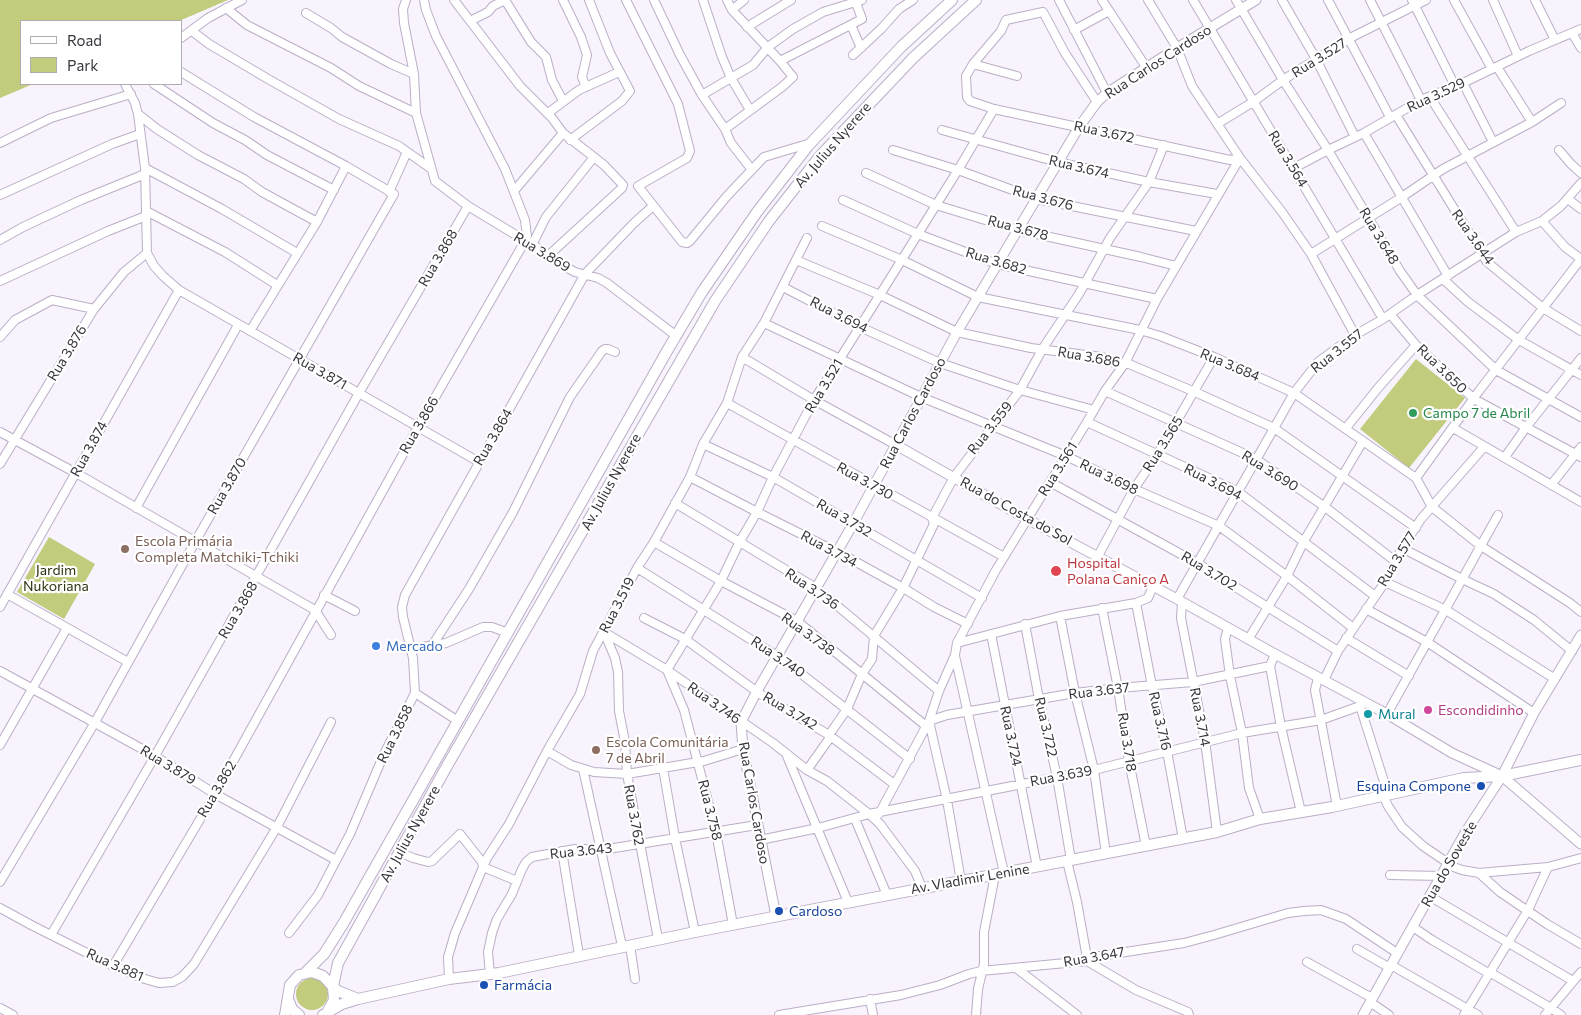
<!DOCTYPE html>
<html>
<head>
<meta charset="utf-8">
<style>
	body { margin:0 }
	#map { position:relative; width:1581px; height:1015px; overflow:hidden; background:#f8f3fd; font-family:Commissioner,sans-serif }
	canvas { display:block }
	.legend { position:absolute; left:20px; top:20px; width:162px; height:65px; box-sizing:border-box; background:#fff; border:1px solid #afadb1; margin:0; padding:6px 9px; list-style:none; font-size:15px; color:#38333d }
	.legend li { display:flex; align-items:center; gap:10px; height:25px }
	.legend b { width:25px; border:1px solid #afadb1 }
</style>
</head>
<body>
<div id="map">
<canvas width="1581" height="1015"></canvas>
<ul class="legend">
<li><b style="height:6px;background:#fff"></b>Road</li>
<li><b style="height:14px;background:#c3cb7c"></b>Park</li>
</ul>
</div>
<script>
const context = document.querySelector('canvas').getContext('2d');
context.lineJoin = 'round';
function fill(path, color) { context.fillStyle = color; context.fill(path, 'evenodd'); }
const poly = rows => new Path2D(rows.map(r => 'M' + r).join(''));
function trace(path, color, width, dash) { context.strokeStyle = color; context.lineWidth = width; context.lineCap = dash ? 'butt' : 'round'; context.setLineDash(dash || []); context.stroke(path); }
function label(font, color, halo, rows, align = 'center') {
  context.font = font + ' Commissioner,sans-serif'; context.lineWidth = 4.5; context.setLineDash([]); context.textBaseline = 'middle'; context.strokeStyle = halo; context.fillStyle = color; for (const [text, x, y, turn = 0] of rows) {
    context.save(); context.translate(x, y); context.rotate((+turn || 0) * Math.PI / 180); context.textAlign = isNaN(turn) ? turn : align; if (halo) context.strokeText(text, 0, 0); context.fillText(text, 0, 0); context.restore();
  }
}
fill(poly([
	[0,0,228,0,179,21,21,21,21,84,33,84,0,98],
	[1416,359,1465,398,1409,468,1360,429],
	[49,537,95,564,64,619,17,592],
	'296 994a16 16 0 1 1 32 0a16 16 0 1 1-32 0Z'
]), '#c3cb7c');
const minor = poly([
	[406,0,403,9,404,23,414,74,416,113,435,181,468,206,549,255,560,264,575,272,598,278,607,283,675,335],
	[454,0,520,86,552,118,563,133,604,165,623,185,622,188,549,255],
	[505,0,531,42,546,57,552,80,563,101],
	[563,0,581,37,587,55,582,77,586,87],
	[626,0,678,104,690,151,687,158,638,186,682,242,687,243,690,241,727,196,764,157,811,143],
	[654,0,680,55,702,95,725,129,731,143,752,170],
	[703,0,722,57,731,78,750,110],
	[1059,0,1107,93],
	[1102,0,1146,67],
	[1148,0,1177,48,1192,86,1240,158,1282,212,1311,254,1355,335],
	[1193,0,1383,319],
	[1236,0,1283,80,1328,150,1400,271,1417,295,1496,370,1581,417],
	[1282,0,1316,59,1355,137],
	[1328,0,1390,117],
	[1370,0,1421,100],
	[1412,0,1455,86],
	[1454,0,1492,69],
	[1493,0,1518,56],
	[1535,0,1555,40],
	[226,8,247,25,331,68,359,86,416,113],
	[732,10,744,0],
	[306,13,331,28,342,37,391,64,414,74],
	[470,21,488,12,493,6,505,0],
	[851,25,861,48],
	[747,27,791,0],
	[1074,30,1109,11],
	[192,31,209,44,268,79,339,119,399,146,430,168],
	[1572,33,1581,48],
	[181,38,208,18,242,0],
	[853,55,881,29,899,9,913,0],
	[780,61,862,19,855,0],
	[973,64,1017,76],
	[1497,67,1532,122],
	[1463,83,1493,142],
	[125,84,135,103,138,114,145,168,147,253,154,266,163,276,179,290,479,462],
	[154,84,213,123,245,140,267,155,334,190],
	[702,95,753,65,768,47,793,29,823,12,862,0],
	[1430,97,1516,232],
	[1097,102,1065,53,1043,12,1006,20,1001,31,973,64,966,76,967,97,970,101,994,109,1230,160,1240,158],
	[548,113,579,90,619,72],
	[138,114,157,129,198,155,244,179,262,192,317,222],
	[1396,115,1487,262,1543,308,1581,331],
	[1217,124,1253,102,1283,80,1350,38,1426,0],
	[725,129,782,87,793,77,780,61,732,10,727,0],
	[942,130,1057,162,1149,182,1217,194],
	[1364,133,1448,276],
	[570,140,622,101,630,91,610,53,589,0],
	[0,143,51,118,131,94],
	[893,150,958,170,1037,199,1196,231],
	[1559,150,1571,164,1581,173],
	[145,168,222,209,297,253],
	[1294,168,1328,150,1364,133,1421,100,1463,83,1529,51,1581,29],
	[866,173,936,205,1018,230,1141,257,1176,266],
	[514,191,563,133],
	[389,192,407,152],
	[0,195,112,144,140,134],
	[1568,199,1581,209],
	[843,200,918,234,997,264,1157,299],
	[146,211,225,252,277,285],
	[1542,221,1565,247,1581,259],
	[822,226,902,260,978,297,1140,330,1160,336,1214,357,1294,393,1416,478,1432,507,1481,546,1570,603,1581,612],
	[0,240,23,227,81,200,145,174],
	[532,245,546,217,594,157],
	[1311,254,1402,197,1443,169,1532,122,1561,103],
	[796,260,880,295,957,332,1031,348,1102,357,1114,363,1129,364,1195,392,1274,428,1416,528],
	[1443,279,1468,302,1519,340,1581,375],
	[0,281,108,231,146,216],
	[783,287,860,327,940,363,1020,390,1094,410],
	[1390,314,1416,345,1474,399,1581,457],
	[764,323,921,397,1066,456,1134,489,1219,526,1287,576,1353,628],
	[250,331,317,222,346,166],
	[0,337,15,320,52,300,94,309],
	[742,357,814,400,896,445],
	[1105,391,1256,459,1325,507,1395,561],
	[727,403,1004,557],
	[1087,422,1237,491,1375,596],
	[1346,428,1378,388,1416,345],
	[1453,428,1581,502],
	[0,432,76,473,315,610],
	[703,444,773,477,982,598],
	[1505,457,1527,426,1581,358],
	[0,464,94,309,124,272,147,253],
	[690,477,757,512,847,557,905,589,934,607,968,624],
	[1416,478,1479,391,1581,259],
	[1050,482,1197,563,1338,651],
	[1551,485,1581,447],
	[675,503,816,588,939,691],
	[136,508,238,325],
	[654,542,721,581,797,621,926,726],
	[1402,548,1462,579,1494,594,1534,620,1572,651],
	[1098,556,1134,489,1157,455,1214,357],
	[637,568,785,661,910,759],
	[1385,582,1446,610,1555,679],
	[7,594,128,662],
	[324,595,355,611],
	[1177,599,1294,393,1318,362,1355,335,1383,319,1417,295,1516,232,1542,221,1561,206,1581,183],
	[1182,602,1181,618,1205,741,1217,832],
	[1136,603,1152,686,1167,751,1183,839],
	[0,607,179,290],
	[1102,608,1118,688,1129,761,1146,846],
	[1366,609,1427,642,1534,713],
	[315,610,331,635],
	[1060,616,1075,693,1094,770,1106,854],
	[644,618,685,639,760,694,829,735,894,784],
	[1025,624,1039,699,1057,777,1071,860],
	[1228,628,1225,639,1230,676,1242,733,1249,788,1260,819],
	[604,632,667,670,773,743,807,770,827,781,869,814,880,824,915,871,922,888],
	[604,632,615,658,618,672,619,711,625,742,627,774,658,939],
	[991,634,1037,867],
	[1249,638,1287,576,1304,541,1363,441],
	[1346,638,1409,676],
	[957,643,1060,616,1136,603,1148,598,1153,586],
	[433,644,469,589,513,512,570,397,602,351,605,349,608,349,615,352],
	[411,649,446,643,483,627,492,627,508,633],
	[1275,654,1270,666,1281,727,1301,812],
	[955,656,1004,873],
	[0,671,155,756,215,794,336,860],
	[1318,678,1315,690,1337,806],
	[1324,680,1338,651,1385,582,1402,548,1421,519,1484,447],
	[415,693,458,721],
	[1362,703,1360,706,1388,794],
	[1387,714,1498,515],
	[0,745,67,628],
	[547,751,571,765,594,772,627,774,704,761,743,749],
	[787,756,848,902],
	[663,768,675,838,695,932],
	[583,769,622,946],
	[807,770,829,739,829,735,847,709,862,674,872,659,874,636,903,588,934,524,932,518,954,477,1020,390,1043,348,1079,294,1110,238,1149,182,1164,145],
	[1383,795,1388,806,1402,827,1423,846,1448,863],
	[879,814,929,721,939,691,955,655,957,643,996,570,1087,422,1105,391,1125,363,1157,299,1240,158],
	[855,819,887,895],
	[760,840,818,828,869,814,1094,770,1242,733,1321,720,1360,706],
	[562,851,579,955],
	[399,852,413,858,428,862,432,861,460,834,482,862,483,867,517,881],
	[1067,861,1077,902,1087,958],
	[1448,865,1462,870,1479,873,1548,867,1581,858],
	[1479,873,1500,892,1547,924,1581,944],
	[1390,875,1442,876],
	[961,881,947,800,929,721,947,715,1075,693,1118,688,1193,682,1270,666],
	[0,882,94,724,195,542,394,194,346,166,254,117,181,72],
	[1431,897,1573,981],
	[0,908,33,926,113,966,145,979,159,983,173,982,182,977,194,964,277,827,331,722],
	[733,925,716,832,684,710,667,670,721,581,739,543,757,512,773,477,814,400,958,170,994,109],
	[1413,927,1432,940,1490,974],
	[289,933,318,895,350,834,384,754,415,693,413,658,403,617,402,607,405,595,585,274,634,223,653,206],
	[51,935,155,756,359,393,468,206],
	[630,945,635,979],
	[1357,949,1390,968],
	[1087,961,1136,990,1188,1012,1189,1015],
	[1307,962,1372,998],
	[1391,965,1478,1015],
	[113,966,215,794,418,427,525,241,527,236,525,220,505,169,436,36,426,10,424,0],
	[1016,968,1077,1015],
	[1491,973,1551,1008,1561,1015],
	[490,974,488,952,492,933,497,919,512,894,522,869,526,862,532,857,575,849,608,849,757,825],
	[449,979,448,957,455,933,487,858,509,824,547,751,580,694,593,651,637,568,654,542,690,477,703,444,727,403,742,357,764,323,807,238],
	[870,999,873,1015],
	[1370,1002,1389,1015],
	[0,1008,13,1015],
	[779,1015,901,995,940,985,969,974,981,971,1087,961,1087,958,1184,943,1214,935,1288,913,1304,911,1321,910,1346,919,1397,953],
	[976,1015,978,989,984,964,984,932,995,875],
	[1464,1015,1528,910,1548,867],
	[1545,1015,1581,972]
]);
const tertiary = poly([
	[896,445,1027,519,1177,599,1275,654,1387,714,1452,753,1502,776,1581,844],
	[776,916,743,749,741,722,757,691,853,524,957,332,1079,127,1097,102,1107,93,1177,48,1256,0],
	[1363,1015,1465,833,1502,776,1534,713,1581,635]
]);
const secondary = poly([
	[306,972,324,954,343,924,667,351,702,292,757,212,808,146,901,47,952,0],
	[333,986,338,963,447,766,715,301,769,221,820,156,913,58,976,0],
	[333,987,338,991,358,999],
	[288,999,292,1009,299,1015],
	[285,1015,290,985,299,975,312,972,323,976,333,987,334,1000,328,1011],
	[323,1015,342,1004,358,999,449,979,499,973,695,932,1217,832,1260,819,1332,807,1464,778,1502,776,1581,760]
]);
trace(minor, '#bbaec7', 10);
trace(tertiary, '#bbaec7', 11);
trace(secondary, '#bbaec7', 12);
trace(minor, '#fff', 8);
trace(tertiary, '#fff', 9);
trace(secondary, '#fff', 10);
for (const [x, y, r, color] of [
	[1413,413,5,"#2e9e5b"],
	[125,549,5,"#8d6e63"],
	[1056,571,6,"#e0444e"],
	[376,646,5,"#3f7fe0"],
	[1428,710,5,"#d1479c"],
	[1368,714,5,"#0f9aa8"],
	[596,750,5,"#8d6e63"],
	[1481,786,5,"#1a4fb4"],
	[779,911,5,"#1a4fb4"],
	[484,985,5,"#1a4fb4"]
]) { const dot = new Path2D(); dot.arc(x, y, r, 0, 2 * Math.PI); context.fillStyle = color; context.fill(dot); trace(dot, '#fff', 2); }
label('14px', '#38333d', '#fff', [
	["Rua 3.527",1319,58,-32],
	["Rua Carlos Cardoso",1158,62,-33],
	["Rua 3.529",1436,95,-25],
	["Rua 3.672",1104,132,12],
	["Av. Julius Nyerere",833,145,-49],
	["Rua 3.564",1288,159,59],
	["Rua 3.674",1079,167,13],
	["Rua 3.676",1043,198,15],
	["Rua 3.678",1018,228,15],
	["Rua 3.648",1379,236,59],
	["Rua 3.644",1473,237,55],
	["Rua 3.869",542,252,31],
	["Rua 3.868",438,258,-60],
	["Rua 3.682",996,261,17],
	["Rua 3.694",839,315,27],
	["Rua 3.557",1337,351,-38],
	["Rua 3.876",67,353,-59],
	["Rua 3.686",1089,357,10],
	["Rua 3.684",1230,365,23],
	["Rua 3.650",1442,369,44],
	["Rua 3.871",320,371,30],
	["Rua 3.521",824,386,-59],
	["Rua Carlos Cardoso",913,413,-62],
	["Rua 3.866",419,425,-60],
	["Rua 3.559",990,428,-52],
	["Rua 3.864",493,437,-60],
	["Rua 3.565",1163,444,-58],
	["Rua 3.874",89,449,-61],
	["Rua 3.561",1058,469,-58],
	["Rua 3.690",1270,471,32],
	["Rua 3.698",1109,477,26],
	["Rua 3.730",865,481,29],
	["Av. Julius Nyerere",611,482,-61],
	["Rua 3.694",1213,482,27],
	["Rua 3.870",227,486,-60],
	["Rua do Costa do Sol",1016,511,29],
	["Rua 3.732",844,518,30],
	["Rua 3.734",829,549,28],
	["Rua 3.577",1397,559,-59],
	["Rua 3.702",1209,571,31],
	["Rua 3.736",812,589,34],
	["Rua 3.519",617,605,-63],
	["Rua 3.868",238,610,-60],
	["Rua 3.738",808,634,36],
	["Rua 3.740",778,657,34],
	["Rua 3.637",1099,691,-7],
	["Rua 3.746",714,703,35],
	["Rua 3.742",790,711,31],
	["Rua 3.714",1200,717,79],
	["Rua 3.716",1160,721,77],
	["Rua 3.722",1046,727,77],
	["Rua 3.858",395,734,-64],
	["Rua 3.724",1011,736,78],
	["Rua 3.718",1127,742,81],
	["Rua 3.879",168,765,31],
	["Rua 3.639",1061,776,-11],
	["Rua 3.862",217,789,-60],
	["Rua Carlos Cardoso",754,803,80],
	["Rua 3.758",710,810,76],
	["Rua 3.762",634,815,80],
	["Av. Julius Nyerere",410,834,-61],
	["Rua 3.643",581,851,-6],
	["Rua do Soveste",1449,864,-60],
	["Av. Vladimir Lenine",970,879,-10],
	["Rua 3.647",1094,957,-10],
	["Rua 3.881",115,965,24]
]);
label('14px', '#27864d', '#fff', [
	["Campo 7 de Abril",1423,413]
], 'left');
label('14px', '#785e54', '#fff', [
	["Escola Primária",135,541],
	["Completa Matchiki-Tchiki",135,557],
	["Escola Comunitária",606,742],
	["7 de Abril",606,758]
], 'left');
label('14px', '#be3a42', '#fff', [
	["Hospital",1067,563],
	["Polana Caniço A",1067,579]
], 'left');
label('14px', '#2f3210', '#fff', [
	["Jardim",56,570],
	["Nukoriana",56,586]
]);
label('14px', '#366cbe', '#fff', [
	["Mercado",386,646]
], 'left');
label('14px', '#b23c85', '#fff', [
	["Escondidinho",1438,710]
], 'left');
label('14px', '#0d838f', '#fff', [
	["Mural",1378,714]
], 'left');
label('14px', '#164399', '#fff', [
	["Esquina Compone",1471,786,"right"],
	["Cardoso",789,911],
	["Farmácia",494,985]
], 'left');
</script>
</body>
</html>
